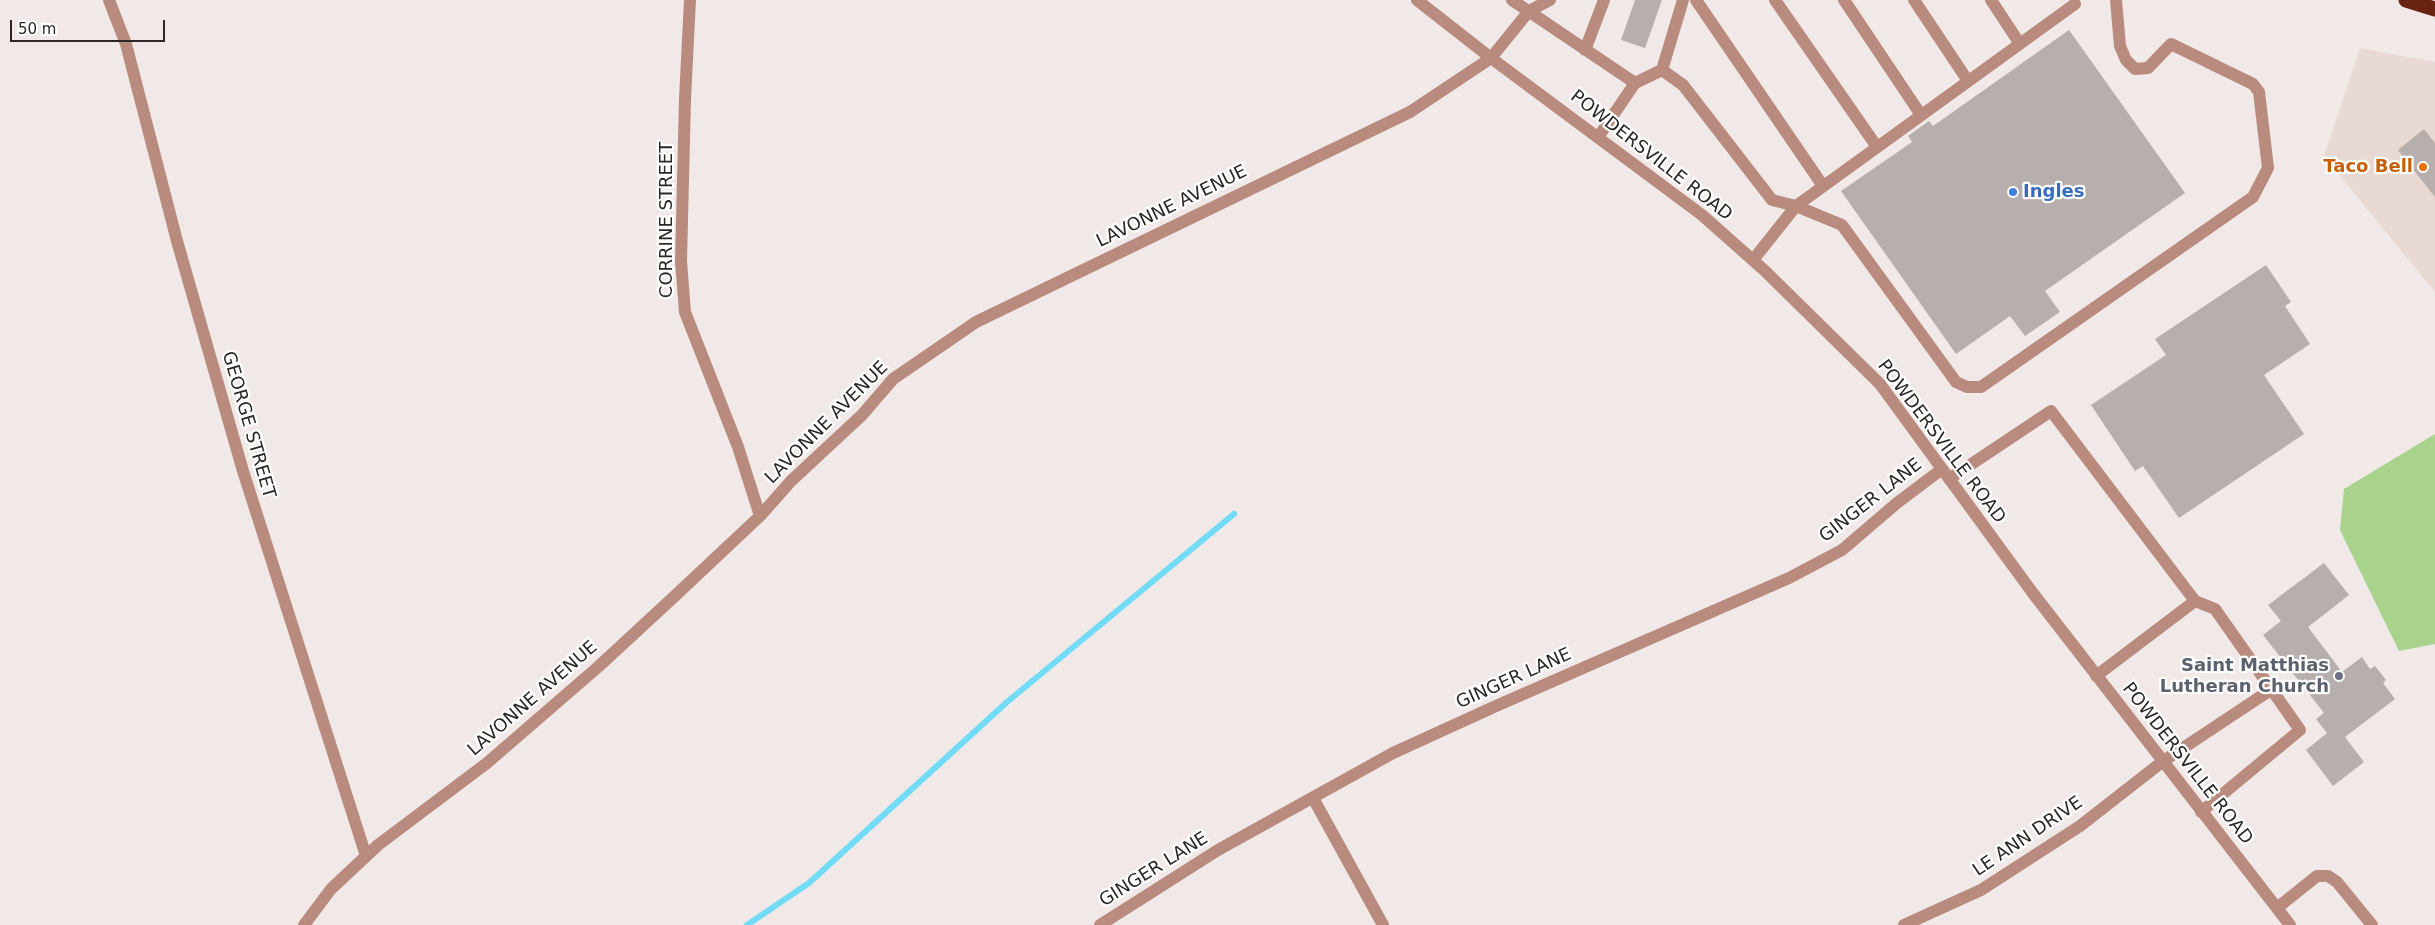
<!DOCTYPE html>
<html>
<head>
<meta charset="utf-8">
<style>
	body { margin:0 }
	#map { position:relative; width:2435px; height:925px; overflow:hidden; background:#f0e9e7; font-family:"DejaVu Sans",sans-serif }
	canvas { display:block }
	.scale { position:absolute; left:10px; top:20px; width:155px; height:22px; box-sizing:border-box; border:2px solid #2a2726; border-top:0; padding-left:6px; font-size:15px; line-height:18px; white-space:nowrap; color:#2a2726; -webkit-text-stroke:4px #fff; paint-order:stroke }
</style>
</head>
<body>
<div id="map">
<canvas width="2435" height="925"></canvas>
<div class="scale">50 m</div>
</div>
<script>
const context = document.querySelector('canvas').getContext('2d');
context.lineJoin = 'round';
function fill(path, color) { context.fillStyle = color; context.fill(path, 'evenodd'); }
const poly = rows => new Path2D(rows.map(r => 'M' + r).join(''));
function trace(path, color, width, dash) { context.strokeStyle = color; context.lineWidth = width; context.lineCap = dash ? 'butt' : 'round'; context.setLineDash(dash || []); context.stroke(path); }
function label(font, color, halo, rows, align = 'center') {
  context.font = font + ' "DejaVu Sans",sans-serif'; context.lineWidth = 4.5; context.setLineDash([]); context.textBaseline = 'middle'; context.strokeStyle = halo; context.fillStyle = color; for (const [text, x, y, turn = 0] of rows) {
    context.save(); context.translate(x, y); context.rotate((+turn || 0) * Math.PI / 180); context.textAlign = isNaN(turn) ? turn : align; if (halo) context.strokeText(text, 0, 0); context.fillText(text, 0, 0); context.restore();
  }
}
fill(poly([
	[2360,48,2435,62,2435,292,2324,156]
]), '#e8d9d4');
fill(poly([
	[2435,434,2435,644,2399,651,2340,530,2344,489]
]), '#a9d28d');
trace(poly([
	[747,925,809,883,1007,702,1234,514]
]), '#72dbf5', 6);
fill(poly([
	[1635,0,1662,0,1645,48,1621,40],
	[2069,30,2185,193,2045,291,2060,312,2025,336,2010,316,1956,354,1841,191,1912,142,1908,136,1929,121,1933,126],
	[2424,129,2435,143,2435,197,2398,150],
	[2266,265,2291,302,2285,306,2310,344,2264,375,2304,434,2179,518,2143,466,2135,471,2091,405,2166,355,2155,339],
	[2324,563,2349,595,2308,627,2342,672,2362,657,2370,669,2375,666,2386,680,2383,683,2395,699,2345,737,2364,762,2333,786,2306,750,2327,733,2316,719,2324,713,2263,635,2281,621,2268,605]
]), '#b6afad');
trace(poly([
	[109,0,126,44,177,241,243,471,366,856],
	[690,0,685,99,681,261,685,312,738,447,760,516],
	[1417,0,1491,58,1702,215,1764,270,1880,384,2032,592,2290,925],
	[1512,0,1635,83,1662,70,1683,85,1772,200,1796,206,1842,225,1956,382,1967,387,1981,387,2253,197,2268,168,2259,92,2253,84,2171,44,2148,68,2135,69,2126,60,2120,46,2116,0],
	[1696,0,1823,186],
	[1775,0,1877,147],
	[1844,0,1921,115],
	[1914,0,1968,81],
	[1991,0,2020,44],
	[1585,50,1604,0],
	[1662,70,1683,0],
	[1599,136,1635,83],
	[1753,260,1796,206,2075,4],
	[1949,479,2051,411,2195,601,2096,676],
	[2195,601,2215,609,2300,730,2201,812],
	[1313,798,1383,925],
	[2277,908,2317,876,2328,876,2337,882,2372,925],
	[304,925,331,889,378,845,487,763,598,667,677,594,760,516,791,481,862,415,893,379,976,322,1410,112,1491,58,1529,11,1550,0],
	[1100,925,1218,850,1393,753,1496,706,1789,578,1842,550,1897,503,1942,469],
	[1904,925,1981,890,2080,826,2162,762,2272,689]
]), '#b98b7f', 12);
trace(poly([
	[2406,0,2435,9]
]), '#692311', 15);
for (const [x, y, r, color] of [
	[2423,167,5,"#e8710a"],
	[2013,192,5,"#3f7fe0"],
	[2339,676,5,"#6b7280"]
]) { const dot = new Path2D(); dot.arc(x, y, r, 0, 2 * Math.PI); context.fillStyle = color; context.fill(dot); trace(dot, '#fff', 2); }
label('18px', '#2a2726', '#fff', [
	["POWDERSVILLE ROAD",1651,156,38],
	["LAVONNE AVENUE",1172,207,-26],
	["CORRINE STREET",667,220,-90],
	["LAVONNE AVENUE",827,423,-45],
	["GEORGE STREET",248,425,74],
	["POWDERSVILLE ROAD",1941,442,53],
	["GINGER LANE",1871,501,-38],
	["GINGER LANE",1514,679,-24],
	["LAVONNE AVENUE",533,699,-41],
	["POWDERSVILLE ROAD",2187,764,52],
	["LE ANN DRIVE",2028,837,-34],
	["GINGER LANE",1154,870,-32]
]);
label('bold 18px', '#c56008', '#fff', [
	["Taco Bell",2413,167]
], 'right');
label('bold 18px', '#366cbe', '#fff', [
	["Ingles",2023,192]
], 'left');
label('bold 18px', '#5b616d', '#fff', [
	["Saint Matthias",2329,666],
	["Lutheran Church",2329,687]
], 'right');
</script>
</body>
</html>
